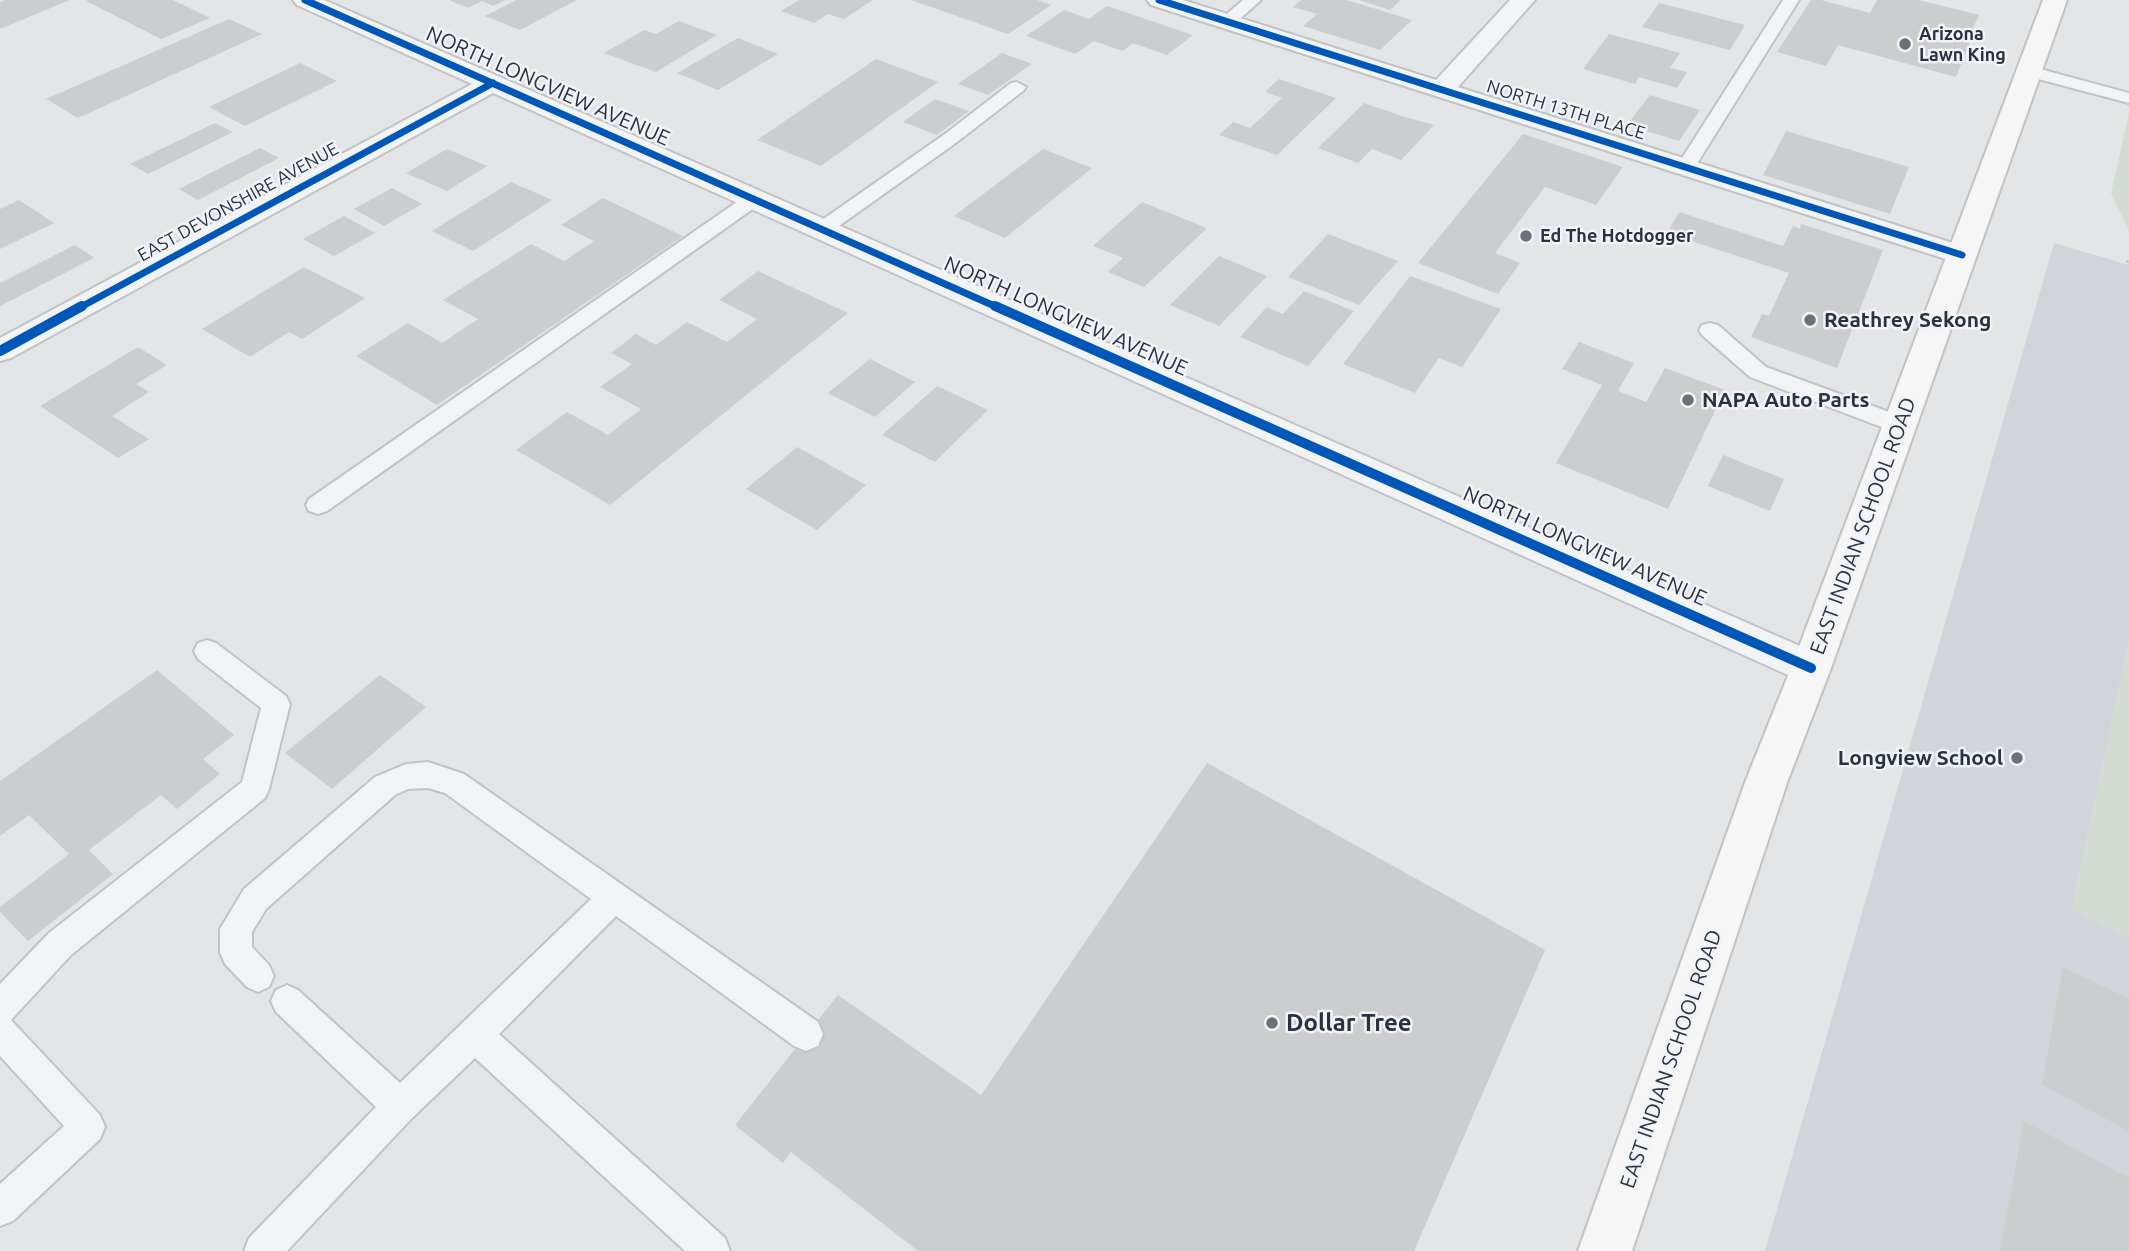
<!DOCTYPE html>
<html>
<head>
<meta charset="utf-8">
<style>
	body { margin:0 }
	canvas { display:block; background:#e3e5e7 }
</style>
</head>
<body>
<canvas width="2129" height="1251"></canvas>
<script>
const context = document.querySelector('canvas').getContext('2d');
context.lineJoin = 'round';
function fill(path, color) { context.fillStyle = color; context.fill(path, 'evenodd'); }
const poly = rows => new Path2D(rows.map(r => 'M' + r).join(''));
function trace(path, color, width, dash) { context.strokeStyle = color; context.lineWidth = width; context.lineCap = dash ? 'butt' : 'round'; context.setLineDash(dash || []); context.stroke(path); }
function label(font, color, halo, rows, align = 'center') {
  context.font = font + ' Ubuntu,sans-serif'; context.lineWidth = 5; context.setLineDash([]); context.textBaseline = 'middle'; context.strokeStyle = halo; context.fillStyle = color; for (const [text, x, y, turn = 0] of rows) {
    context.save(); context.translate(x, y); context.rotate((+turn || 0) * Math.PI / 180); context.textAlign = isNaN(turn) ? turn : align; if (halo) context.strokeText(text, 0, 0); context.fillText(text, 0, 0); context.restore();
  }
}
fill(poly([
	[2054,243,2129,265,2129,1251,1765,1251]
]), '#d1d4da');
fill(poly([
	[2129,114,2129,231,2111,193],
	[2129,637,2129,938,2071,909]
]), '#d3dbd3');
fill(poly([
	[5,0,70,0,0,29,0,2],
	[89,0,173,0,210,18,161,39,86,1],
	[449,0,506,0,493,6,482,1,468,8],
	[516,0,577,0,520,30,485,16],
	[799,0,873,0,844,19,828,14,814,23,781,11],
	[911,0,1037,0,1051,5,1008,34],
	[1301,0,1347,0,1412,20,1380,50,1303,26,1317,14,1293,7],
	[1359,0,1401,0,1390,10],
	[1811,0,1821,0,1870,13,1877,0,1918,0,1979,15,1968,39,1971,39,1956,77,1838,45,1826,66,1777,52],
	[1659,3,1745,25,1730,50,1642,27],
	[1107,6,1193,35,1167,55,1133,43,1123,51,1094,41,1075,54,1026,36,1064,10,1089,19],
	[229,19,262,34,78,118,46,99],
	[679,21,717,35,656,72,604,53,644,30,656,34],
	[1609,34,1680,53,1670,68,1687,72,1677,88,1639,77,1635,84,1583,69],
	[738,38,778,54,718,90,677,73],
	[1002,53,1032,64,988,95,958,84],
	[876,59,938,82,821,166,757,140],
	[300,63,337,81,245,126,209,107],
	[1279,79,1336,98,1277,155,1219,135,1233,122,1250,128,1282,98,1265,92],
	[1650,95,1700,110,1679,141,1627,125],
	[935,99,969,111,937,135,903,122],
	[1364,103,1405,117,1434,125,1401,160,1372,149,1358,163,1318,148],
	[215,123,233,132,148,174,130,164],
	[1786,131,1909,167,1890,214,1763,175],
	[1523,134,1623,167,1596,205,1545,187,1495,253,1520,263,1498,294,1418,263],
	[260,148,279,158,198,200,179,189],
	[447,149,487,166,447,191,406,173],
	[1043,149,1092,168,1005,238,954,216],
	[511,182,552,200,473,251,432,231],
	[392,188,422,204,384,226,354,209],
	[603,198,683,236,437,405,356,356,408,323,442,343,478,319,443,300,531,244,564,261,594,241,561,225],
	[19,200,54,223,0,249,0,209],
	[1142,202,1207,228,1144,287,1108,272,1123,258,1093,246],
	[1679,212,1783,246,1793,226,1800,229,1801,224,1883,250,1837,368,1751,337,1762,314,1769,316,1789,273,1667,233],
	[344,216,375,233,334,256,303,239],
	[1328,234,1398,261,1359,305,1288,277],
	[75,245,94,258,0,306,0,283],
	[1219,256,1267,276,1219,326,1170,305],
	[304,267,365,298,302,339,289,332,250,357,202,329],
	[758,271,848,313,610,505,516,450,567,412,608,435,641,409,600,387,632,364,611,353,636,334,656,345,687,322,727,342,757,319,719,300],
	[1410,276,1501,309,1462,367,1439,358,1415,393,1343,364],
	[1304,291,1354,311,1308,366,1240,337,1267,307,1283,314],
	[1579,342,1634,363,1618,391,1646,402,1665,368,1725,390,1668,509,1556,463,1602,385,1562,369],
	[138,347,167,365,136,384,149,392,112,416,149,439,118,458,40,406],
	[870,359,915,382,875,417,828,393],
	[937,386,988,410,935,462,882,435],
	[797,447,866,485,817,530,746,489],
	[1723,455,1784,479,1770,511,1708,486],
	[157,670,234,735,203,759,220,774,177,809,161,795,89,850,113,874,28,941,0,912,0,907,69,854,29,815,0,836,0,781],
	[380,675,426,707,332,789,285,753],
	[1207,763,1545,950,1414,1251,918,1251,791,1152,783,1163,735,1125,838,995,981,1095],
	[2063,967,2129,999,2129,1131,2042,1085],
	[2024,1121,2129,1178,2129,1251,2000,1251]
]), '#cbcdcf');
const lane = poly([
	[1243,0,1261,0,1233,25,1221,25,1219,22,1221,19,1243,0],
	[1783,0,1799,0,1693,170,1679,170,1677,166,1783,0],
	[2029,66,2129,93,2129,103,2023,75,2020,71,2023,67,2029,66],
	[1017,82,1026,87,1023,91,957,142,829,233,815,233,812,229,815,225,945,134,1011,83,1017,82],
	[754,193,764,199,761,203,327,511,318,514,309,511,306,505,309,499,747,195,754,193],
	[1710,323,1718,325,1766,367,1908,419,1911,425,1908,431,1900,433,1892,431,1750,377,1702,335,1699,330,1702,325,1710,323],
	[207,640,216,643,286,696,290,704,269,789,265,798,71,955,11,1020,100,1115,105,1127,100,1139,13,1221,0,1226,0,1184,64,1126,0,1056,0,984,49,933,242,782,261,708,198,659,194,651,198,643,207,640],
	[428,762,464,774,818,1022,823,1034,818,1046,806,1051,794,1046,616,916,499,1034,725,1238,730,1251,685,1251,475,1058,412,1118,287,1251,244,1251,249,1238,376,1107,276,1012,271,1001,276,990,287,985,298,990,400,1083,591,899,445,793,428,788,408,789,395,795,266,909,252,932,252,947,269,965,274,976,269,987,258,992,247,987,225,964,220,953,220,929,244,889,375,777,406,764,428,762]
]);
const street = poly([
	[293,0,324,0,1825,657,1831,668,1825,679,1811,684,1797,679,493,93,11,358,0,361,0,338,472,84,297,5,293,0],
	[1147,0,1183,0,1436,80,1510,0,1535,0,1458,87,1972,249,1977,255,1972,261,1962,264,1952,261,1151,5,1147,0]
]);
const secondary = poly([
	[2043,0,2067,0,1831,668,1788,780,1632,1251,1578,1251,1746,780,1791,668,2043,0]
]);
trace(lane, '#c1c3c5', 4);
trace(street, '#c1c3c5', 4);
trace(secondary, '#c1c3c5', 4);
trace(poly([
	[2126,261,2129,262]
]), '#c4c6cb', 2.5, [3.5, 3.5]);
fill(lane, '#f2f3f4');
fill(street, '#f2f3f4');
fill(secondary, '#f6f6f7');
trace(poly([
	[305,0,999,308],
	[1159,0,1962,255],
	[79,308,493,83]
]), '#0057b8', 7);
trace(poly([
	[995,306,1811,668],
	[0,351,82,306]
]), '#0057b8', 10);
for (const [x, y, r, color] of [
	[1905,44,7,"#6b707a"],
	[1526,236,7,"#6b707a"],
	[1810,320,7,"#6b707a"],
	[1688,400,7,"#6b707a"],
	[2017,758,7,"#6b707a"],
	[1272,1023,7,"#6b707a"]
]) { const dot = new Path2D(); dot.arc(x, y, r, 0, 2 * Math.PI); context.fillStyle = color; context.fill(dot); trace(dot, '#f0f3f7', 2.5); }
label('bold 18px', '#2a3140', '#f0f3f7', [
	["Arizona",1919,34],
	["Lawn King",1919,55],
	["Ed The Hotdogger",1540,236]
], 'left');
label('18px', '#2a3140', '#f0f3f7', [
	["NORTH 13TH PLACE",1566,110,17],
	["EAST DEVONSHIRE AVENUE",238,202,-29]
]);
label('21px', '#2a3140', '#f0f3f7', [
	["NORTH LONGVIEW AVENUE",548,86,24],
	["NORTH LONGVIEW AVENUE",1066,316,24],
	["EAST INDIAN SCHOOL ROAD",1863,526,-70],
	["NORTH LONGVIEW AVENUE",1585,546,24],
	["EAST INDIAN SCHOOL ROAD",1671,1059,-71]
]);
label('bold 21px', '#2a3140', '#f0f3f7', [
	["Reathrey Sekong",1824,320],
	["NAPA Auto Parts",1702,400],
	["Longview School",2003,758,"right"]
], 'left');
label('bold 24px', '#2a3140', '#f0f3f7', [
	["Dollar Tree",1286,1023]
], 'left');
</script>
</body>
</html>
